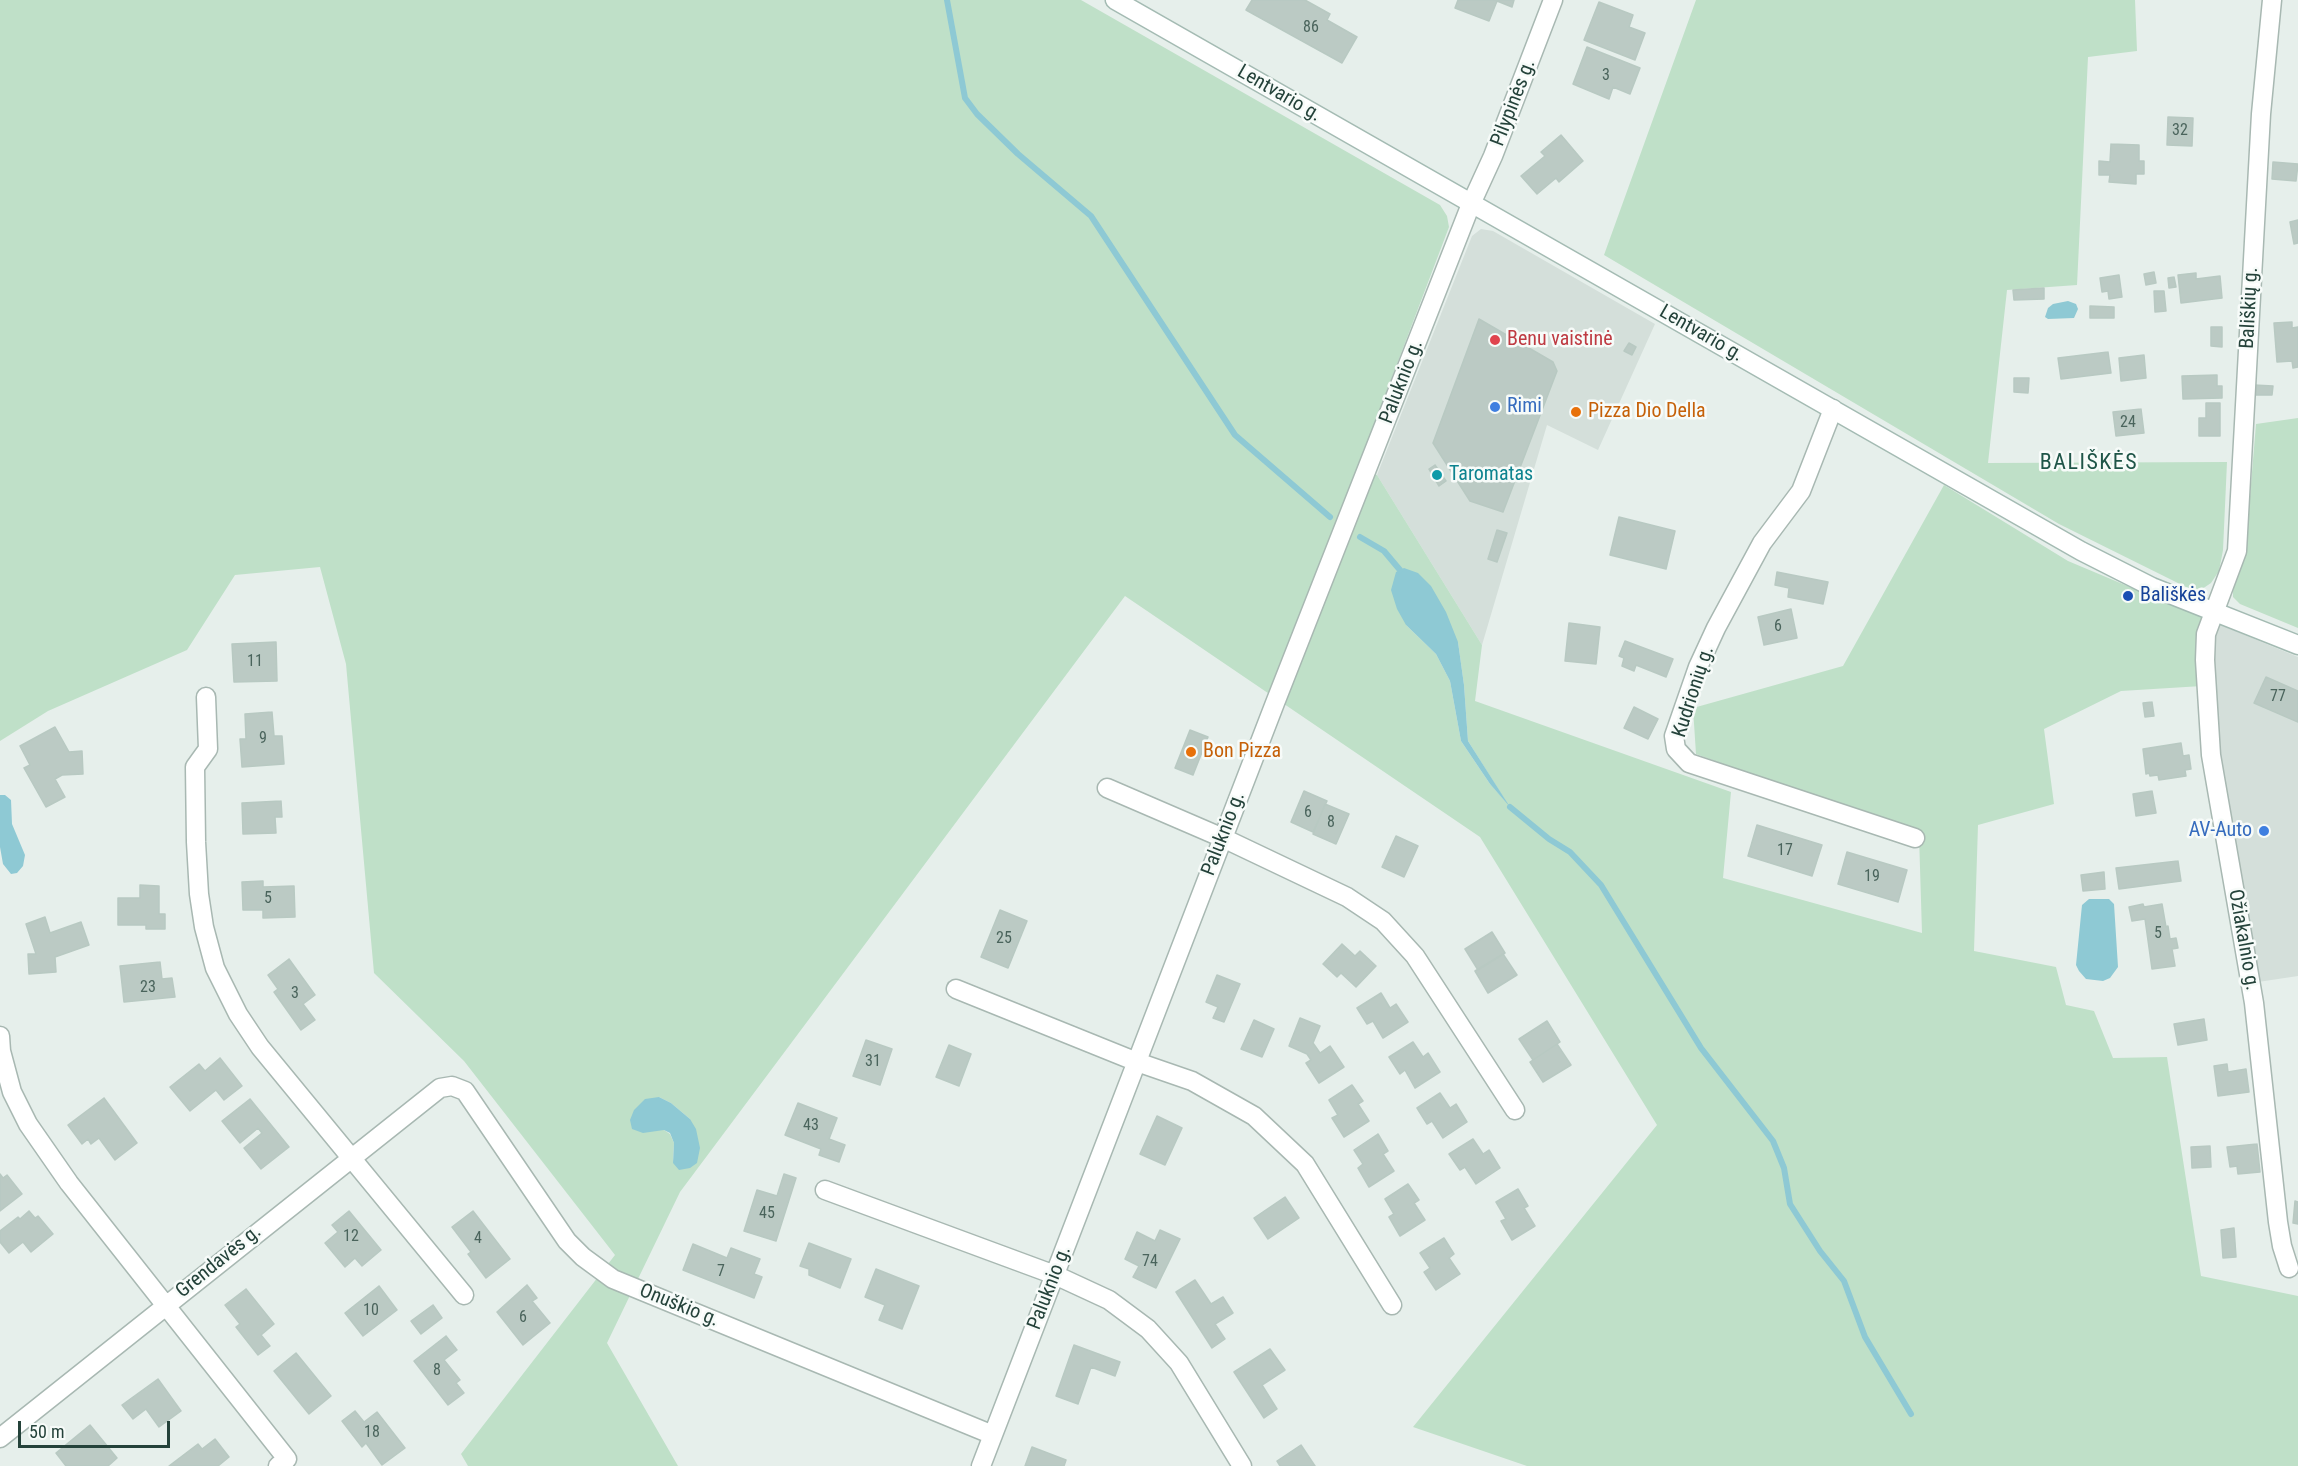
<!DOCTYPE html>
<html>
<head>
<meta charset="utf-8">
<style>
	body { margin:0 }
	#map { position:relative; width:2298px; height:1466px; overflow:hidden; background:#e6efeb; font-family:"Roboto Condensed",sans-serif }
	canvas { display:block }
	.scale { position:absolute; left:18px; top:1421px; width:152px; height:27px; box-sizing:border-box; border:3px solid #24423a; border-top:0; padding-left:8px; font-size:18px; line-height:21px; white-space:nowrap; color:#24423a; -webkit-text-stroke:4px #f7fbf9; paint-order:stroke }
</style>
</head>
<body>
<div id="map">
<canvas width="2298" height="1466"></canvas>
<div class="scale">50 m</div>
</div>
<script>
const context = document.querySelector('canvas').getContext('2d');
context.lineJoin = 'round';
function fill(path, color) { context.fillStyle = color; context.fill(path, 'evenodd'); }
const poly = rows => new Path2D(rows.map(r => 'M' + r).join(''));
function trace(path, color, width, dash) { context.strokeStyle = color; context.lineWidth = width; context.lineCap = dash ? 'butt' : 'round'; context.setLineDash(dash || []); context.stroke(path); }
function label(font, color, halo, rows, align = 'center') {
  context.font = font + ' "Roboto Condensed",sans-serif'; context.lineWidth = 5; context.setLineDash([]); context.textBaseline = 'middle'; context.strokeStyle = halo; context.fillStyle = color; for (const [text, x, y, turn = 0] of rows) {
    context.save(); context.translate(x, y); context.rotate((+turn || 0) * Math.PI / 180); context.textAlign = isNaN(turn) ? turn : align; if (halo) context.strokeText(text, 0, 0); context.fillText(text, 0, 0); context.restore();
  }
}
fill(poly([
	[1481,229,1493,231,1655,324,1598,450,1547,425,1482,645,1377,475,1472,236],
	[2201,617,2298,657,2298,976,2258,982,2202,686]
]), '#d4dfda');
fill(poly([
	[0,0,1081,0,1440,205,1447,216,1449,227,1358,467,1377,475,1482,645,1475,701,1731,792,1723,878,1922,933,1919,835,1696,754,1693,708,1843,666,1944,485,2068,561,2201,617,2202,686,2121,691,2044,729,2054,804,1978,825,1974,951,2056,967,2066,1005,2094,1011,2113,1058,2167,1057,2201,1276,2298,1296,2298,1466,1527,1466,1413,1427,1657,1125,1480,837,1125,596,680,1192,607,1343,678,1466,468,1466,461,1454,615,1255,464,1061,374,973,346,664,320,567,235,575,187,650,48,711,0,741],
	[1406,625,1458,642,1464,685,1468,741,1507,803,1490,784,1461,741,1450,681,1436,654],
	[659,1097,671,1103,690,1119,673,1162,674,1143,670,1134,664,1130],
	[1696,0,2135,0,2137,51,2088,57,2077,285,2007,290,1988,463,2227,462,2223,550,2219,571,2211,583,2202,589,2194,591,2059,524,1604,255],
	[2298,418,2298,628,2240,604,2233,597,2233,591,2246,545,2256,424]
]), '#bfe0c8');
fill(poly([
	[2068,301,2076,304,2078,309,2074,318,2048,319,2045,317,2048,308,2053,304],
	[1404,568,1418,573,1431,586,1446,612,1458,642,1464,685,1468,741,1510,807,1490,784,1461,741,1450,681,1436,654,1406,625,1397,609,1391,590,1396,572],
	[0,795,5,795,11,800,12,824,25,855,23,866,17,873,11,874,3,864,0,847],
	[2089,899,2109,899,2114,904,2118,967,2110,978,2103,981,2086,979,2079,971,2076,965,2082,905],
	[659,1097,671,1103,690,1119,696,1129,700,1148,697,1163,690,1168,679,1170,673,1163,674,1143,670,1133,664,1130,643,1133,632,1129,630,1120,634,1110,645,1099]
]), '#8ec9d4');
trace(poly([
	[947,0,965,98,977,114,1018,154,1091,216,1235,435,1330,517],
	[1360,537,1384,551,1400,570],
	[1510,807,1549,839,1570,852,1601,885,1701,1048,1773,1141,1784,1168,1790,1204,1820,1251,1844,1281,1865,1337,1911,1414]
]), '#8ec9d4', 6);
const building = poly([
	[1252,0,1305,0,1330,14,1327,20,1357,37,1342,63,1246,10,1252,0],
	[1458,0,1514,0,1512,7,1497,1,1489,21,1455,8,1458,0],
	[1599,2,1633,15,1629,27,1645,33,1635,60,1584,40,1599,2],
	[1587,47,1640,68,1630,94,1613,87,1609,99,1573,84,1587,47],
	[2168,117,2193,118,2192,146,2167,145,2168,117],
	[1561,135,1583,161,1559,182,1556,178,1537,194,1521,176,1545,156,1541,152,1561,135],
	[2111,144,2139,145,2139,161,2144,161,2144,174,2136,174,2136,184,2109,182,2110,175,2099,175,2099,161,2110,162,2111,144],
	[2273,162,2298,164,2296,181,2272,179,2273,162],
	[2298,220,2298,243,2294,244,2290,222,2298,220],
	[2154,272,2156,283,2146,285,2144,274,2154,272],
	[2196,273,2196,279,2220,276,2222,298,2181,303,2178,275,2196,273],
	[2119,275,2122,297,2109,299,2108,291,2102,292,2100,278,2119,275],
	[2174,277,2176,287,2169,288,2168,278,2174,277],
	[2044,288,2044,299,2014,300,2013,290,2044,288],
	[2154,291,2164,291,2166,311,2155,312,2154,291],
	[2090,306,2114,307,2114,318,2090,318,2090,306],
	[1479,319,1553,362,1557,371,1503,512,1470,501,1433,443,1479,319],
	[2292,322,2292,328,2298,327,2298,367,2293,368,2292,361,2277,362,2274,323,2292,322],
	[2211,327,2222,327,2222,347,2211,346,2211,327],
	[1629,343,1636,347,1632,355,1624,351,1629,343],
	[2108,352,2111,373,2061,379,2058,358,2108,352],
	[2144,355,2146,378,2121,381,2119,358,2144,355],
	[2217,375,2217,386,2222,386,2222,398,2183,399,2182,376,2217,375],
	[2014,378,2029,378,2028,393,2014,392,2014,378],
	[2254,385,2273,386,2272,395,2254,395,2254,385],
	[2206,403,2220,403,2220,436,2199,436,2199,418,2206,418,2206,403],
	[2141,409,2144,433,2116,436,2113,412,2141,409],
	[1435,465,1446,481,1439,486,1429,469,1435,465],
	[1619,517,1675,531,1666,569,1610,555,1619,517],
	[1497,530,1507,533,1497,562,1488,559,1497,530],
	[1777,572,1828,582,1823,604,1788,597,1789,588,1775,585,1777,572],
	[1791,609,1797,638,1764,645,1758,617,1791,609],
	[1569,623,1600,627,1596,664,1565,661,1569,623],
	[1625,641,1673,659,1666,677,1636,665,1634,671,1622,666,1624,658,1619,656,1625,641],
	[276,642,277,681,234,682,232,644,276,642],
	[2266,677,2298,691,2298,722,2254,703,2266,677],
	[2152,702,2154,716,2145,717,2143,703,2152,702],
	[1634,707,1658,719,1648,739,1624,728,1634,707],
	[272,712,274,736,282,736,284,764,242,767,240,739,246,739,245,714,272,712],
	[55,727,69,752,82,751,83,774,62,775,55,779,65,797,46,807,24,768,30,765,20,746,55,727],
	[1190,730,1208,737,1193,775,1175,768,1190,730],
	[2181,743,2183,756,2189,755,2191,769,2185,770,2186,776,2159,780,2158,775,2150,776,2149,773,2146,774,2143,749,2181,743],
	[1304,791,1327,801,1313,832,1291,822,1304,791],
	[2152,791,2156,813,2136,816,2133,794,2152,791],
	[281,801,282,817,275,817,276,833,243,834,242,803,281,801],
	[1325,804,1349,814,1336,844,1313,834,1325,804],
	[1757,825,1822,845,1812,876,1748,856,1757,825],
	[1396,836,1418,846,1404,877,1382,867,1396,836],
	[1847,852,1907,870,1898,902,1838,884,1847,852],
	[2178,861,2181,881,2119,889,2116,868,2178,861],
	[2104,872,2105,889,2083,891,2081,875,2104,872],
	[263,881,263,887,294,886,295,917,263,918,263,910,243,910,242,882,263,881],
	[140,885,159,886,159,914,165,914,165,929,146,929,146,925,118,925,118,898,140,898,140,885],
	[2143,904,2144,907,2162,904,2166,927,2168,926,2170,939,2176,938,2178,948,2172,949,2175,966,2152,969,2145,919,2132,921,2129,907,2143,904],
	[1000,910,1027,921,1008,968,981,957,1000,910],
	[45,917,50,933,81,922,89,945,55,957,56,972,29,974,28,954,36,954,26,924,45,917],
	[1492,932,1505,953,1478,970,1465,949,1492,932],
	[1342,944,1355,956,1360,951,1376,966,1356,987,1341,973,1337,977,1323,964,1342,944],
	[1503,954,1517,975,1488,993,1475,971,1503,954],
	[289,959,315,995,303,1004,315,1020,301,1030,274,992,278,989,268,975,289,959],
	[160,962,162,979,172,978,175,997,124,1002,120,966,160,962],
	[1217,975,1240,984,1224,1022,1213,1018,1218,1007,1206,1002,1217,975],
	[1381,993,1390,1008,1396,1004,1408,1022,1383,1038,1373,1021,1367,1024,1357,1008,1381,993],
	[1300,1018,1320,1026,1313,1043,1320,1053,1330,1046,1344,1067,1319,1083,1306,1063,1311,1060,1307,1054,1289,1046,1300,1018],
	[2204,1019,2207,1040,2178,1045,2174,1024,2204,1019],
	[1254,1020,1274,1029,1262,1057,1241,1049,1254,1020],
	[1547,1021,1560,1042,1533,1060,1519,1039,1547,1021],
	[866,1040,892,1049,880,1085,853,1076,866,1040],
	[1413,1042,1423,1057,1428,1053,1440,1072,1415,1088,1405,1070,1400,1074,1389,1057,1413,1042],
	[1557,1044,1571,1065,1543,1082,1530,1062,1557,1044],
	[949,1045,971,1054,959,1086,936,1077,949,1045],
	[220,1058,242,1086,224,1100,216,1090,190,1111,170,1087,199,1064,205,1071,220,1058],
	[2227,1064,2228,1072,2246,1069,2249,1092,2218,1096,2214,1066,2227,1064],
	[1352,1085,1363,1101,1358,1104,1369,1121,1344,1137,1332,1118,1338,1115,1329,1100,1352,1085],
	[1440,1093,1450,1108,1456,1104,1467,1122,1443,1138,1432,1121,1427,1124,1417,1108,1440,1093],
	[104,1098,137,1143,115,1160,99,1138,91,1144,88,1139,82,1144,68,1125,104,1098],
	[250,1099,289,1147,261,1169,244,1148,262,1133,258,1128,240,1143,222,1121,250,1099],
	[798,1103,837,1118,829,1139,845,1145,839,1162,819,1155,821,1149,785,1135,798,1103],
	[1157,1116,1182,1128,1165,1165,1140,1154,1157,1116],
	[1378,1134,1388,1151,1383,1154,1394,1171,1369,1187,1358,1168,1363,1164,1354,1150,1378,1134],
	[1473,1139,1483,1154,1489,1150,1500,1168,1476,1184,1465,1167,1460,1170,1449,1154,1473,1139],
	[2257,1144,2260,1172,2238,1174,2237,1166,2230,1167,2227,1147,2257,1144],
	[2210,1146,2211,1167,2192,1168,2191,1147,2210,1146],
	[0,1174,3,1178,7,1175,22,1194,0,1211,0,1174],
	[784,1174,796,1178,776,1241,744,1231,757,1190,777,1196,784,1174],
	[1408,1184,1419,1200,1414,1203,1425,1220,1400,1236,1389,1217,1394,1214,1385,1199,1408,1184],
	[1518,1189,1528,1206,1524,1208,1535,1226,1512,1240,1501,1221,1506,1219,1496,1202,1518,1189],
	[1285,1197,1299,1218,1268,1239,1254,1218,1285,1197],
	[2295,1201,2298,1202,2298,1224,2293,1223,2295,1201],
	[29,1211,35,1218,38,1216,53,1234,31,1252,23,1242,9,1253,0,1242,0,1231,18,1217,20,1219,29,1211],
	[349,1211,381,1250,362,1266,355,1258,345,1267,325,1243,338,1232,332,1225,349,1211],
	[473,1211,510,1259,486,1278,468,1254,471,1252,452,1227,473,1211],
	[2234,1228,2236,1257,2223,1258,2221,1230,2234,1228],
	[1160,1230,1180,1239,1156,1288,1133,1277,1139,1266,1125,1259,1137,1232,1155,1241,1160,1230],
	[1444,1238,1454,1254,1449,1258,1460,1274,1436,1290,1424,1272,1430,1268,1420,1253,1444,1238],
	[809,1243,851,1259,840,1288,809,1275,809,1269,800,1266,809,1243],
	[693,1244,727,1258,731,1248,760,1259,754,1274,762,1277,754,1298,683,1270,693,1244],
	[876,1269,919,1286,902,1329,879,1320,885,1305,865,1297,876,1269],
	[1195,1280,1211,1304,1223,1297,1233,1313,1215,1324,1225,1339,1212,1348,1176,1292,1195,1280],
	[527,1285,537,1298,532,1301,550,1323,523,1345,497,1312,527,1285],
	[379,1286,397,1310,363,1336,345,1313,379,1286],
	[246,1289,274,1324,261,1335,270,1346,258,1355,236,1327,240,1324,225,1305,246,1289],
	[433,1305,442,1318,421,1334,411,1321,433,1305],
	[446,1336,457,1350,444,1360,460,1380,456,1383,464,1393,448,1405,414,1361,446,1336],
	[1074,1345,1120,1362,1115,1376,1091,1367,1078,1404,1056,1396,1074,1345],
	[1270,1349,1285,1370,1262,1385,1277,1409,1264,1418,1234,1372,1270,1349],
	[296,1353,331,1396,309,1414,274,1371,296,1353],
	[158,1379,181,1411,159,1427,146,1409,133,1419,122,1405,158,1379],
	[355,1411,364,1422,377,1412,405,1448,382,1465,366,1443,362,1447,342,1421,355,1411],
	[90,1425,117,1458,108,1466,66,1466,56,1453,90,1425],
	[215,1439,229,1457,218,1466,169,1466,198,1444,202,1449,215,1439],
	[1301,1445,1315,1466,1280,1466,1277,1461,1301,1445],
	[1032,1447,1066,1460,1064,1466,1025,1466,1032,1447]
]);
fill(building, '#bbcac4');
trace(building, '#b8c9c2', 1.5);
const street = poly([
	[2272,0,2261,114,2237,551,2206,634,2205,660,2211,755,2254,1003,2278,1222,2282,1246,2289,1268],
	[1833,409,1801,491,1762,543,1716,628,1698,667,1674,736,1676,749,1689,763,1915,838],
	[206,697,208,749,195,767,196,842,199,894,204,927,215,968,238,1014,260,1047,464,1295],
	[1107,788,1223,838,1347,897,1383,921,1415,956,1515,1110],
	[956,989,1137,1062,1192,1081,1254,1116,1305,1164,1392,1305],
	[0,1036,1,1051,12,1092,28,1124,69,1183,287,1459,278,1466],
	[825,1190,1055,1275,1109,1300,1148,1329,1179,1363,1242,1466],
	[0,1438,440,1088,452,1086,465,1091,567,1241,583,1257,613,1279,993,1435],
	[981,1466,1275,703,1471,204,1493,156,1553,0]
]);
const secondary = poly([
	[1115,0,2081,551,2152,587,2298,645]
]);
trace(street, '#a8b8b2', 21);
trace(secondary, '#a4bbb3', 21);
trace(street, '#fff', 18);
trace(secondary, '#fff', 18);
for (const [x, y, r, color] of [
	[1495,340,6,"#e0444e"],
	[1495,407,6,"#3f7fe0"],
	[1576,412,6,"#e8710a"],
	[1437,475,6,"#0f9aa8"],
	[2128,596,6,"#1a4fb4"],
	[1191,752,6,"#e8710a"],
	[2264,831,6,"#3f7fe0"]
]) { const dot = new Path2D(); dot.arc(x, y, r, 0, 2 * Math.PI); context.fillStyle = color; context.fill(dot); trace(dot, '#f7fbf9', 2); }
label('16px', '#4a645c', null, [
	["86",1311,28],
	["3",1606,76],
	["32",2180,131],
	["24",2128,423],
	["6",1778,627],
	["11",255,662],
	["77",2278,697],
	["9",263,739],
	["6",1308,813],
	["8",1331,823],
	["17",1785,851],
	["19",1872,877],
	["5",268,899],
	["5",2158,934],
	["25",1004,939],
	["23",148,988],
	["3",295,994],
	["31",873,1062],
	["43",811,1126],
	["45",767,1214],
	["12",351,1237],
	["4",478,1239],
	["74",1150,1262],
	["7",721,1272],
	["10",371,1311],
	["6",523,1318],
	["8",437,1371],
	["18",372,1433]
]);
label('20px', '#24423a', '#f7fbf9', [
	["Lentvario g.",1279,94,30],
	["Pilypinės g.",1514,103,-69],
	["Bališkių g.",2250,308,-87],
	["Lentvario g.",1701,334,30],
	["Paluknio g.",1402,382,-69],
	["Kudrionių g.",1694,692,-72],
	["Paluknio g.",1224,834,-69],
	["Ožiakalnio g.",2243,940,80],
	["Grendavės g.",219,1262,-39],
	["Paluknio g.",1050,1288,-69],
	["Onuškio g.",679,1306,22]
]);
label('20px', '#be3a42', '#f7fbf9', [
	["Benu vaistinė",1507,340]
], 'left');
label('20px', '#366cbe', '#f7fbf9', [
	["Rimi",1507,407],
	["AV-Auto",2252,831,"right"]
], 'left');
label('20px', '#c56008', '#f7fbf9', [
	["Pizza Dio Della",1588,412],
	["Bon Pizza",1203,752]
], 'left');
label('20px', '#0d838f', '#f7fbf9', [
	["Taromatas",1449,475]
], 'left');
label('20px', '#164399', '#f7fbf9', [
	["Bališkės",2140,596]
], 'left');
context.letterSpacing = '1.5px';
label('22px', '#1f5548', '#f7fbf9', [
	["BALIŠKĖS",2089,463]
]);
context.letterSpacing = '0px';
</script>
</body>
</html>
